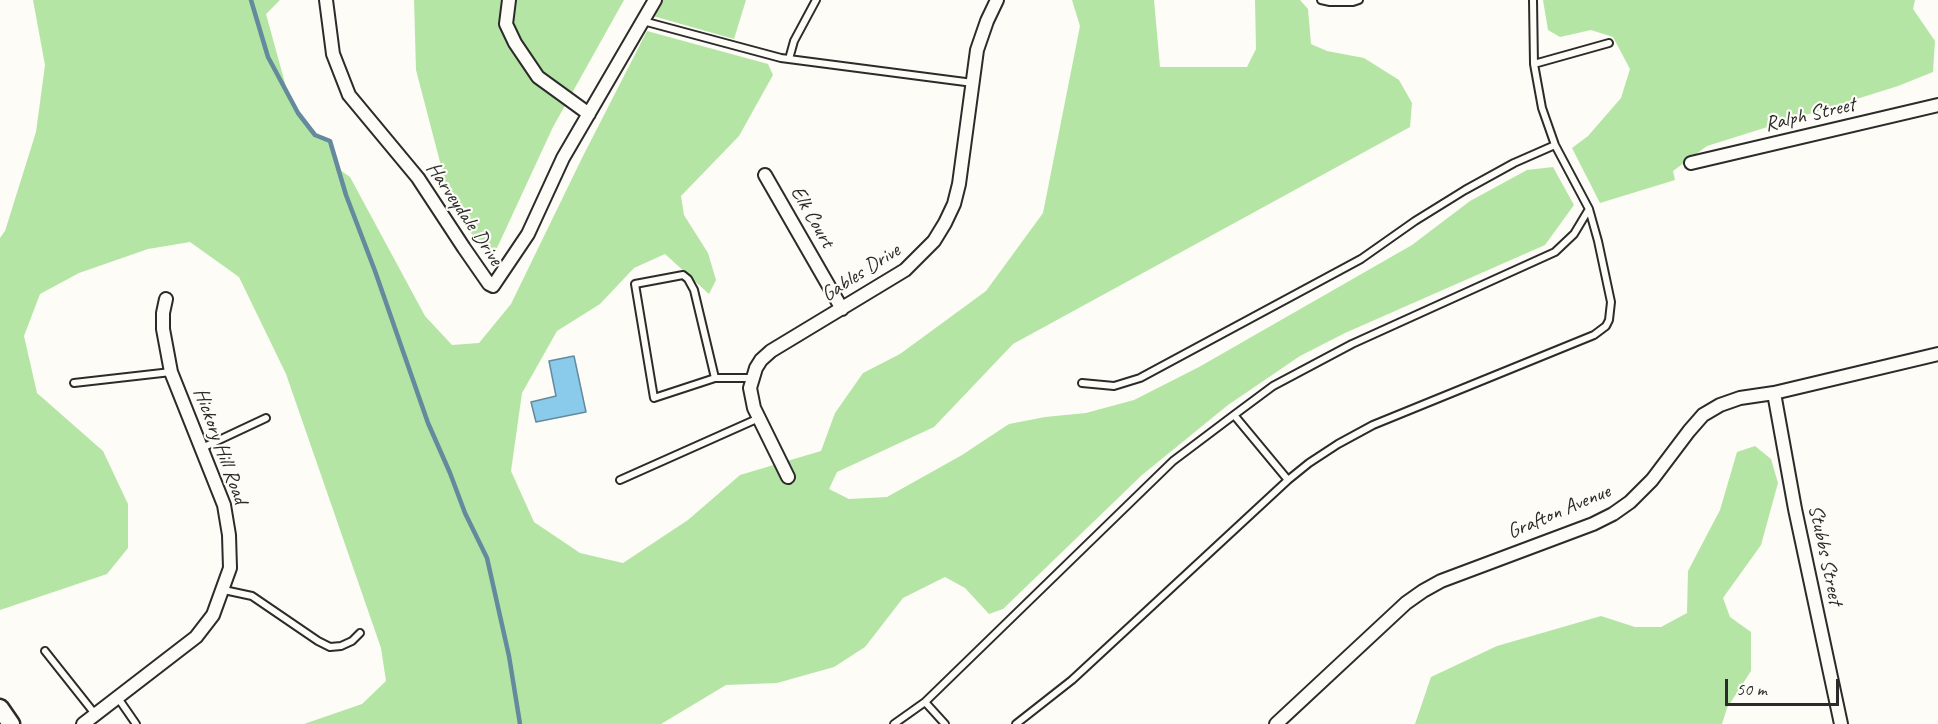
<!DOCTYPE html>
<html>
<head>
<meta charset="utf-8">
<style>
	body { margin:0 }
	#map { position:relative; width:1938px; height:724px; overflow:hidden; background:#fdfcf7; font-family:Caveat,sans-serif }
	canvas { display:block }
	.scale { position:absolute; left:1725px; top:679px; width:114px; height:27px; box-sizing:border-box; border:3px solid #2b2b2b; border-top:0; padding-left:8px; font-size:18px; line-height:21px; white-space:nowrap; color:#2b2b2b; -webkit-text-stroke:4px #fdfcf7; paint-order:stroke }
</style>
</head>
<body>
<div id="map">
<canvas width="1938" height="724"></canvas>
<div class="scale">50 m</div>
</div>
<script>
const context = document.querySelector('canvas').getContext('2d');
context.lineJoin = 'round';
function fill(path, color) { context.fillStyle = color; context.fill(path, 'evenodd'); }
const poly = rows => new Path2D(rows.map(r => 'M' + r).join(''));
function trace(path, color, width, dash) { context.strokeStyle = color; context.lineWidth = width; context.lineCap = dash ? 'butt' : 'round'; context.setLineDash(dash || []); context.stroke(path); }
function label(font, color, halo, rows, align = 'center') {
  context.font = font + ' Caveat,sans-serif'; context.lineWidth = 4.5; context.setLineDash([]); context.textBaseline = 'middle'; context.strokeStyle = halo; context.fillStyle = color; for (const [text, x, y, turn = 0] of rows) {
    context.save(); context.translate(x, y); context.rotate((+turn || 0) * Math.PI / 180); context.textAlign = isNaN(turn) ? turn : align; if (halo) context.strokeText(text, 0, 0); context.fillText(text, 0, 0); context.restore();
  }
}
fill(poly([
	[33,0,280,0,266,14,288,94,298,113,315,135,330,141,340,170,350,177,425,316,452,345,479,343,511,304,582,158,647,31,768,64,773,75,739,136,681,196,684,215,708,253,716,280,709,294,665,254,634,268,600,304,557,331,522,393,511,471,534,522,580,553,623,563,688,520,740,475,821,451,835,413,863,373,900,354,986,291,1043,213,1080,26,1072,0,1154,0,1160,67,1247,67,1256,49,1255,0,1300,0,1308,9,1311,44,1327,51,1364,58,1399,80,1412,103,1410,127,1013,344,934,427,837,472,829,489,849,499,887,497,962,455,1009,424,1045,417,1086,413,1134,400,1199,367,1412,245,1470,201,1527,170,1553,167,1574,205,1545,245,1345,333,1300,356,1228,405,1142,475,1003,609,989,614,965,588,945,577,903,598,865,647,834,667,777,683,726,685,661,724,304,724,362,704,386,681,381,648,286,374,239,277,190,242,148,249,79,273,40,294,24,336,37,393,103,451,128,504,128,548,107,574,0,610,0,238,5,231,36,132,45,65],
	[414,0,624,0,553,127,497,248,482,248,452,208,416,70],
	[662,0,746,0,734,39,653,16],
	[1543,0,1915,0,1913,9,1935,41,1933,72,1898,86,1707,146,1673,171,1675,180,1600,203,1572,148,1588,136,1621,98,1630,69,1613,37,1591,30,1560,37,1548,30],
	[1755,446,1771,459,1778,483,1761,545,1723,598,1730,617,1751,632,1751,671,1727,708,1722,724,1415,724,1431,677,1497,646,1601,616,1635,627,1661,627,1687,613,1688,571,1720,510,1737,452]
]), '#b5e5a4');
const water = poly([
	[574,356,586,412,536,422,531,402,556,396,549,361,574,356]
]);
fill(water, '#8acaeb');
trace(water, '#648a9e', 1.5);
trace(poly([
	[251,0,268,57,298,113,315,135,330,141,346,195,375,271,428,423,450,473,465,513,487,558,509,656,520,724]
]), '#648a9e', 4.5);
const service = poly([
	[1321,0,1330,2,1353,2,1359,0],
	[1533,0,1534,64,1609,43],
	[643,21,781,58,973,83],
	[789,59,794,41,816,0],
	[715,378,694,290,688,279,683,275,635,284,654,398,715,378,752,378],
	[74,383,171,372],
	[1082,383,1114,386,1140,378,1361,259,1415,221,1465,190,1514,163,1555,145],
	[1234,415,1288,480],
	[202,448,266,418],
	[620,480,759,418],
	[224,590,252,596,318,641,330,647,341,646,352,641,360,633],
	[45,651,95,714],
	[118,698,136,724],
	[925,702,945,724],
	[894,724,925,702,1173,461,1234,415,1273,386,1352,344,1555,252,1574,234,1589,209],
	[1016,724,1072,680,1288,480,1309,463,1338,444,1373,425,1594,335,1606,326,1609,320,1611,302,1598,241,1589,209,1555,145,1542,108,1534,64]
]);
const minor = poly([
	[326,0,333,54,349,95,418,178,464,248,489,284,493,286,528,234,563,158,655,0],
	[509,0,506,24,515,43,538,77,589,114],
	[1691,163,1938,105],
	[765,175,842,309],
	[1774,393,1795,509,1841,724],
	[788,477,754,408,750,388,756,368,761,360,771,351,905,270,934,241,945,223,954,204,959,184,977,50,987,21,997,0],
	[83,724,196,637,213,615,230,568,229,535,224,505,171,372,163,329,163,313,166,299],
	[1276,724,1406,603,1423,591,1441,581,1593,524,1613,514,1630,502,1652,480,1689,431,1703,415,1720,405,1740,398,1774,393,1938,354]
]);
const secondary = poly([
	[0,708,11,724]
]);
trace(service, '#2b2b2b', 10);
trace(minor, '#2b2b2b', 16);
trace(secondary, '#2b2b2b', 21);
trace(service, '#fdfcf7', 6);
trace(minor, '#fdfcf7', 12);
trace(secondary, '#fdfcf7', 16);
label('21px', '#2b2b2b', '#fdfcf7', [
	["Ralph Street",1810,115,-13],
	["Harveydale Drive",464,214,56],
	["Elk Court",812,217,60],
	["Gables Drive",861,273,-33],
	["Hickory Hill Road",220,446,70],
	["Grafton Avenue",1559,512,-23],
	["Stubbs Street",1825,555,78]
]);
</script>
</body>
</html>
